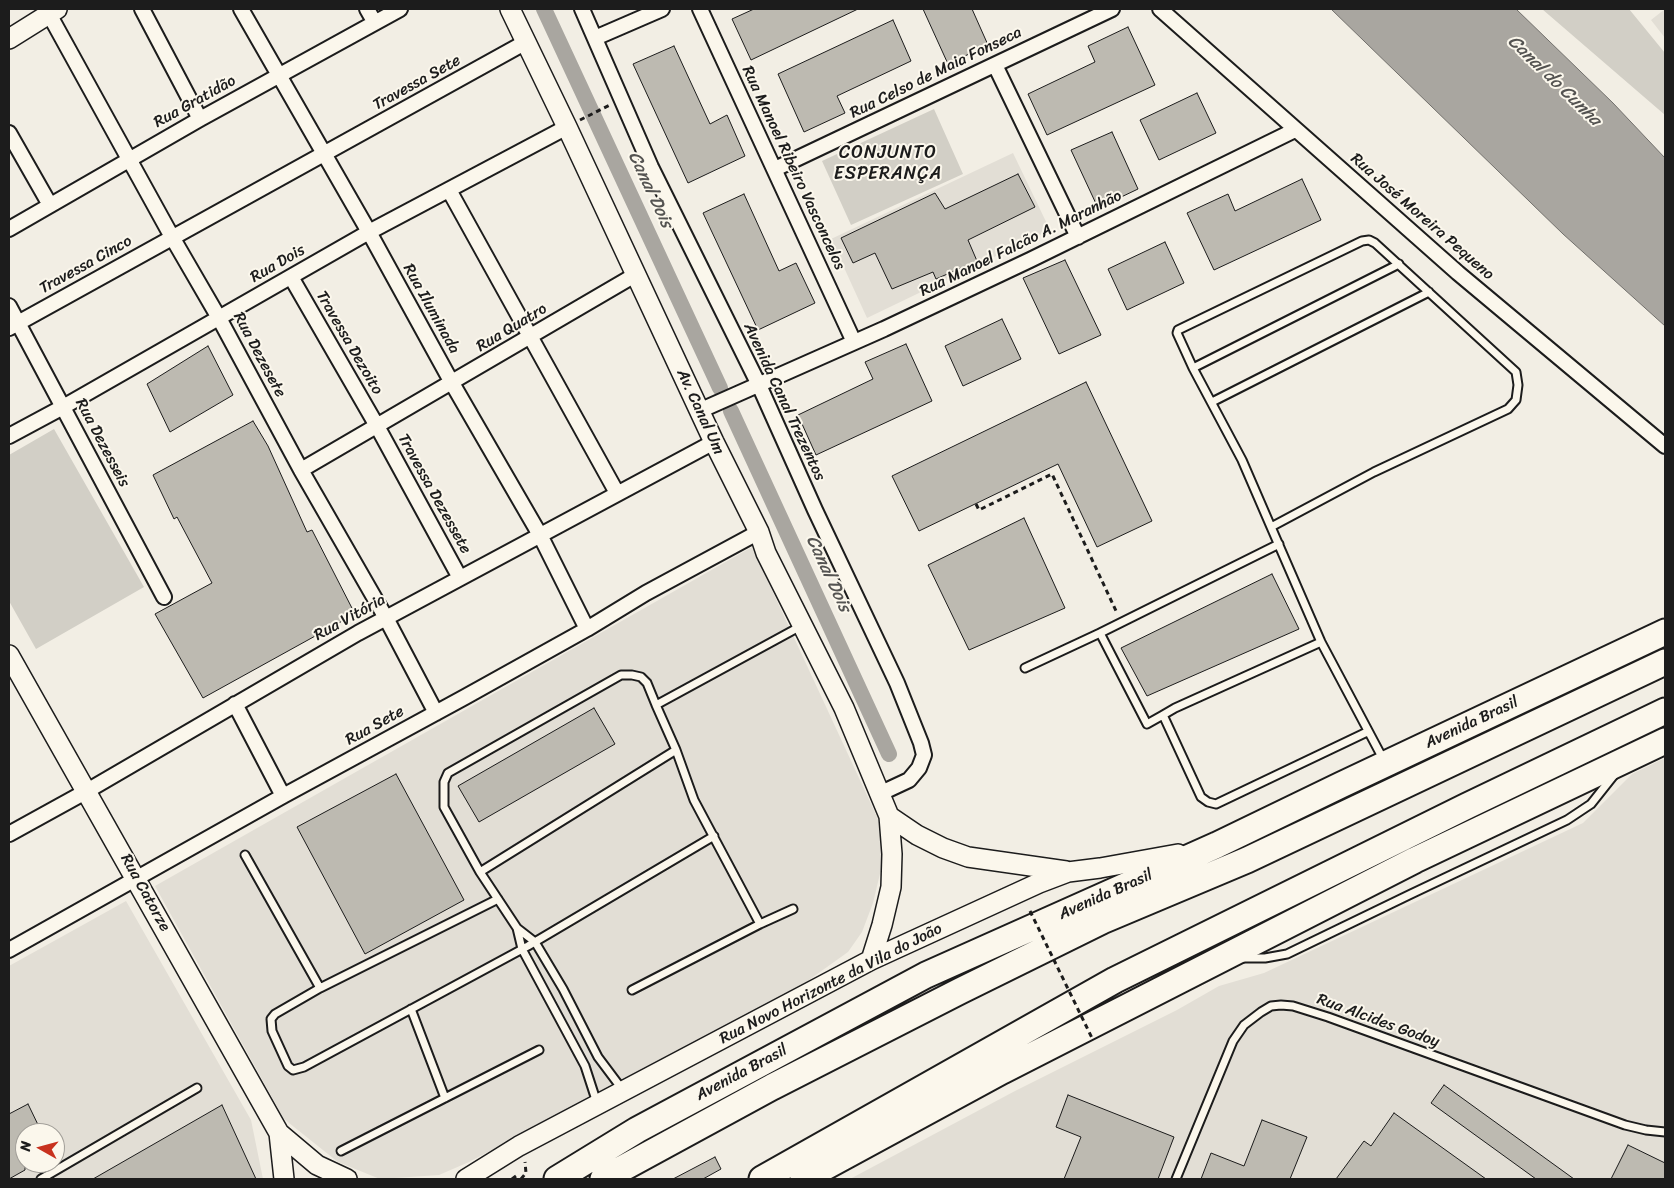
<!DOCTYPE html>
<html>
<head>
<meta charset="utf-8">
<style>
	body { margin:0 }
	#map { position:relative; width:1674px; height:1188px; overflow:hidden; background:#f2eee4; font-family:Sriracha,sans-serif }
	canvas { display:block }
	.frame { position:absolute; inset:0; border:10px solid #1c1c1c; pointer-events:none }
	.north { position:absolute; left:15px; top:1123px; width:50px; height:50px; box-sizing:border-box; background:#fbf7ec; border:1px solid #a29f99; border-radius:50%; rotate:277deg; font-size:14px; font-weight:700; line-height:20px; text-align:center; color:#1c1c1c }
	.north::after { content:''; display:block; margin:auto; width:18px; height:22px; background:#c8321e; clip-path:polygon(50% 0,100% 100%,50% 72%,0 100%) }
</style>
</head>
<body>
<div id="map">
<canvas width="1674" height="1188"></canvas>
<div class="frame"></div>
<div class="north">N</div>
</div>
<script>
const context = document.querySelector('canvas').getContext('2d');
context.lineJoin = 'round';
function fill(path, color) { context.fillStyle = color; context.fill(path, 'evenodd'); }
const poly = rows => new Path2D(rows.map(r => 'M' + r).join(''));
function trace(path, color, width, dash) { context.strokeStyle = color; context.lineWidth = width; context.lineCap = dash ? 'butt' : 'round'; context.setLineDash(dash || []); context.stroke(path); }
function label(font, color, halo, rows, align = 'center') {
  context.font = font + ' Sriracha,sans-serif'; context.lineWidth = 4; context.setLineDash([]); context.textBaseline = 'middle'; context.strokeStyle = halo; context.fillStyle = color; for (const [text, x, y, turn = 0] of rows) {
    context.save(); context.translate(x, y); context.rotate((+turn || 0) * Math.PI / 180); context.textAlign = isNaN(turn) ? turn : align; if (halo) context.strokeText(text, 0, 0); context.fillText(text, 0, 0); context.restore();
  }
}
fill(poly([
	[1665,9,1665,38,1651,20],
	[1013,153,1050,230,867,318,831,239],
	[752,547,878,819,883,861,873,903,862,932,848,952,799,987,469,1162,439,1175,380,1179,338,1162,284,1119,155,886],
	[1665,758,1665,1179,850,1179,1015,1091,1177,1010,1219,986,1264,973,1583,823,1632,774],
	[126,901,251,1120,263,1179,9,1179,9,966],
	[25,1133,55,1133,55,1163,25,1163]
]), '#e2ded5');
fill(poly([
	[1542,9,1629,9,1665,53,1665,115],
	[934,109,963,174,851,225,822,161],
	[54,429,144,587,36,649,9,601,9,455]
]), '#d2cfc6');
const water = poly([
	[1331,9,1516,9,1613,103,1665,158,1665,326,1563,234,1331,9]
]);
fill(water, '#a9a6a0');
trace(water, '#716f6b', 1);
trace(poly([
	[544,9,720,388],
	[731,411,889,754]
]), '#a9a6a0', 16);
const building = poly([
	[754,9,858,9,751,60,732,19,754,9],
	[923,9,972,9,988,45,948,64,923,9],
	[893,20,911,61,837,96,845,113,804,132,778,74,893,20],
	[1128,27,1155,85,1047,135,1028,94,1095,62,1088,46,1128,27],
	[674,46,710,124,727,115,745,156,688,183,633,64,674,46],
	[1197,93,1216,133,1159,160,1140,120,1197,93],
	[1112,132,1138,189,1098,208,1071,150,1112,132],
	[1018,174,1035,207,968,240,977,261,936,279,933,272,892,289,875,253,853,263,841,238,935,193,945,209,1018,174],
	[1302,179,1321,220,1214,270,1187,213,1228,194,1235,211,1302,179],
	[744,194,779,271,796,263,815,303,758,330,703,213,744,194],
	[1165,242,1184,283,1127,310,1108,269,1165,242],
	[1065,260,1101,335,1059,354,1023,278,1065,260],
	[1002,319,1021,359,963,386,945,346,1002,319],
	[906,344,932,401,816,455,798,415,873,379,865,362,906,344],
	[208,346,233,395,170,432,147,384,208,346],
	[1086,382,1152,521,1097,547,1058,464,919,531,892,476,1086,382],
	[253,421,268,446,307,532,312,530,355,614,203,698,155,614,212,583,177,517,174,519,153,475,253,421],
	[1024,518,1065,608,969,650,928,565,1024,518],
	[1272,574,1299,629,1147,696,1121,648,1272,574],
	[594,708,615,744,479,822,458,786,594,708],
	[396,774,464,900,365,954,297,827,396,774],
	[1444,1085,1574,1179,1536,1179,1431,1103,1444,1085],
	[1068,1095,1174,1137,1158,1179,1064,1179,1081,1137,1056,1127,1068,1095],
	[28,1104,42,1133,25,1133,25,1170,9,1179,9,1114,28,1104],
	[222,1105,256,1179,93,1179,222,1105],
	[1394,1113,1486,1179,1336,1179,1364,1141,1371,1146,1394,1113],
	[1262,1120,1307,1137,1290,1179,1201,1179,1211,1153,1244,1166,1262,1120],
	[1628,1145,1665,1163,1665,1179,1611,1179,1628,1145],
	[715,1157,721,1169,703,1179,673,1179,715,1157]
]);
fill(building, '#bdbab1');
trace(building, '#1c1c1c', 1);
const lane = poly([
	[1193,368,1399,264],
	[1212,402,1429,292],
	[1271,527,1374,472,1508,409,1516,400,1518,385,1516,372,1375,243,1369,240,1362,241,1178,330,1177,333,1193,368,1242,460,1271,527,1321,642,1381,755],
	[1321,642,1175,708,1163,715,1201,797,1208,802,1216,804,1367,732],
	[1025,668,1100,633],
	[656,705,801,626],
	[1163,715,1147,724,1100,633,1279,544],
	[245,855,320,988],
	[480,872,676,750],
	[498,899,320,988,275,1014,271,1019,272,1031,288,1066,293,1070,304,1067,528,946,714,836],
	[517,928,535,942,563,989,598,1057,622,1089],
	[1242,958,1265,958,1287,954,1411,894,1567,820,1591,804,1614,775],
	[632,990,760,924,793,909],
	[411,1009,445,1098],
	[597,1103,585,1066,522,949,517,928,480,872,444,807,444,782,448,773,621,675,632,675,641,677,647,683,656,705,676,750,694,800,760,924],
	[341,1151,539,1050],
	[41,1179,197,1088],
	[1176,1179,1233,1041,1244,1025,1261,1012,1271,1006,1281,1005,1293,1006,1328,1017,1625,1125,1646,1130,1665,1132]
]);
const street = poly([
	[142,9,200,119],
	[241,9,369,232,452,383,540,535,587,629],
	[367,9,375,23],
	[582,9,651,167,759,385,815,510,897,683,921,743,924,755,919,768,909,780,879,794],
	[700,9,854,342],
	[1160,9,1458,273,1665,446],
	[49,14,172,237,219,318,301,470,386,618,436,713],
	[595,38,662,9],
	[995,65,1078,237],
	[9,133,50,205],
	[775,169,1112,9],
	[449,190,617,493],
	[9,229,200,119,400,9],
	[291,277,377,426,460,578],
	[9,306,164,597],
	[9,328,526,42],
	[699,411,884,329,1030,260,1295,130],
	[9,436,63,407,369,232,567,127],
	[301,470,635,275],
	[235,704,283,796],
	[9,834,87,791,358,633,714,442],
	[9,950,283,796,465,697,587,629,646,593,759,532]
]);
const secondary = poly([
	[510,9,567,127,714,442,759,532,766,553,844,708,889,816,892,854,891,887,882,925,871,960],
	[9,39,57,9],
	[9,655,279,1133,317,1165,347,1179],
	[889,816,917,835,943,848,968,857,1066,871],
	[279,1133,284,1179],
	[466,1179,519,1146,871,960,1039,883,1068,872,1100,868,1178,854]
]);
const highway = poly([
	[557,1179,637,1130,926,975,1217,845,1341,785,1665,632],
	[603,1179,772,1087,960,991,1102,921,1247,860,1665,662],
	[762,1179,1115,980,1467,806,1665,711],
	[803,1179,1002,1071,1415,860,1665,741]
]);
trace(lane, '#1c1c1c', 11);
trace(street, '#1c1c1c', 18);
trace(secondary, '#1c1c1c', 22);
trace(highway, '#1c1c1c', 29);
trace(poly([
	[580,120,610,105],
	[976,504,979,510,1052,474,1117,613],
	[512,1179,516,1176,518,1179],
	[521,1179,526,1173,525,1162]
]), '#1c1c1c', 3, [5, 4]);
trace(lane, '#fbf7ec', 7);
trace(street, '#fbf7ec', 14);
trace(secondary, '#fbf7ec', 19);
trace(highway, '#fbf7ec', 25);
trace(poly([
	[1030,911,1093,1040]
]), '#1c1c1c', 3, [5, 4]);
label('16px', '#1c1c1c', '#fbf7ec', [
	["Rua Celso de Maia Fonseca",936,73,-26],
	["Travessa Sete",417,83,-29],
	["Rua Gratidão",195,102,-29],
	["Rua Manoel Ribeiro Vasconcelos",793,168,65],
	["Rua José Moreira Pequeno",1422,217,41],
	["Rua Manoel Falcão A. Maranhão",1021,244,-26],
	["Rua Dois",278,264,-30],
	["Travessa Cinco",86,265,-29],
	["Rua Iluminada",431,309,61],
	["Rua Quatro",512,328,-31],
	["Travessa Dezoito",349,343,60],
	["Rua Dezesete",259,355,62],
	["Avenida Canal Trezentos",784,402,65],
	["Av. Canal Um",700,412,65],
	["Rua Dezesseis",102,443,62],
	["Travessa Dezessete",434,494,61],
	["Rua Vitória",350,618,-29],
	["Avenida Brasil",1472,723,-25],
	["Rua Sete",375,726,-29],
	["Rua Catorze",145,893,61],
	["Avenida Brasil",1106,895,-24],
	["Rua Novo Horizonte da Vila do João",831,984,-27],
	["Rua Alcides Godoy",1378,1021,20],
	["Avenida Brasil",742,1073,-28]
]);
label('italic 18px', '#545351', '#fbf7ec', [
	["Canal do Cunha",1554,81,44],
	["Canal Dois",650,190,65],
	["Canal Dois",828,574,65]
]);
context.letterSpacing = '1px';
label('18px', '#1c1c1c', '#fbf7ec', [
	["CONJUNTO",888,153],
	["ESPERANÇA",888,174]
]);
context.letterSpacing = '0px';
</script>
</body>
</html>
